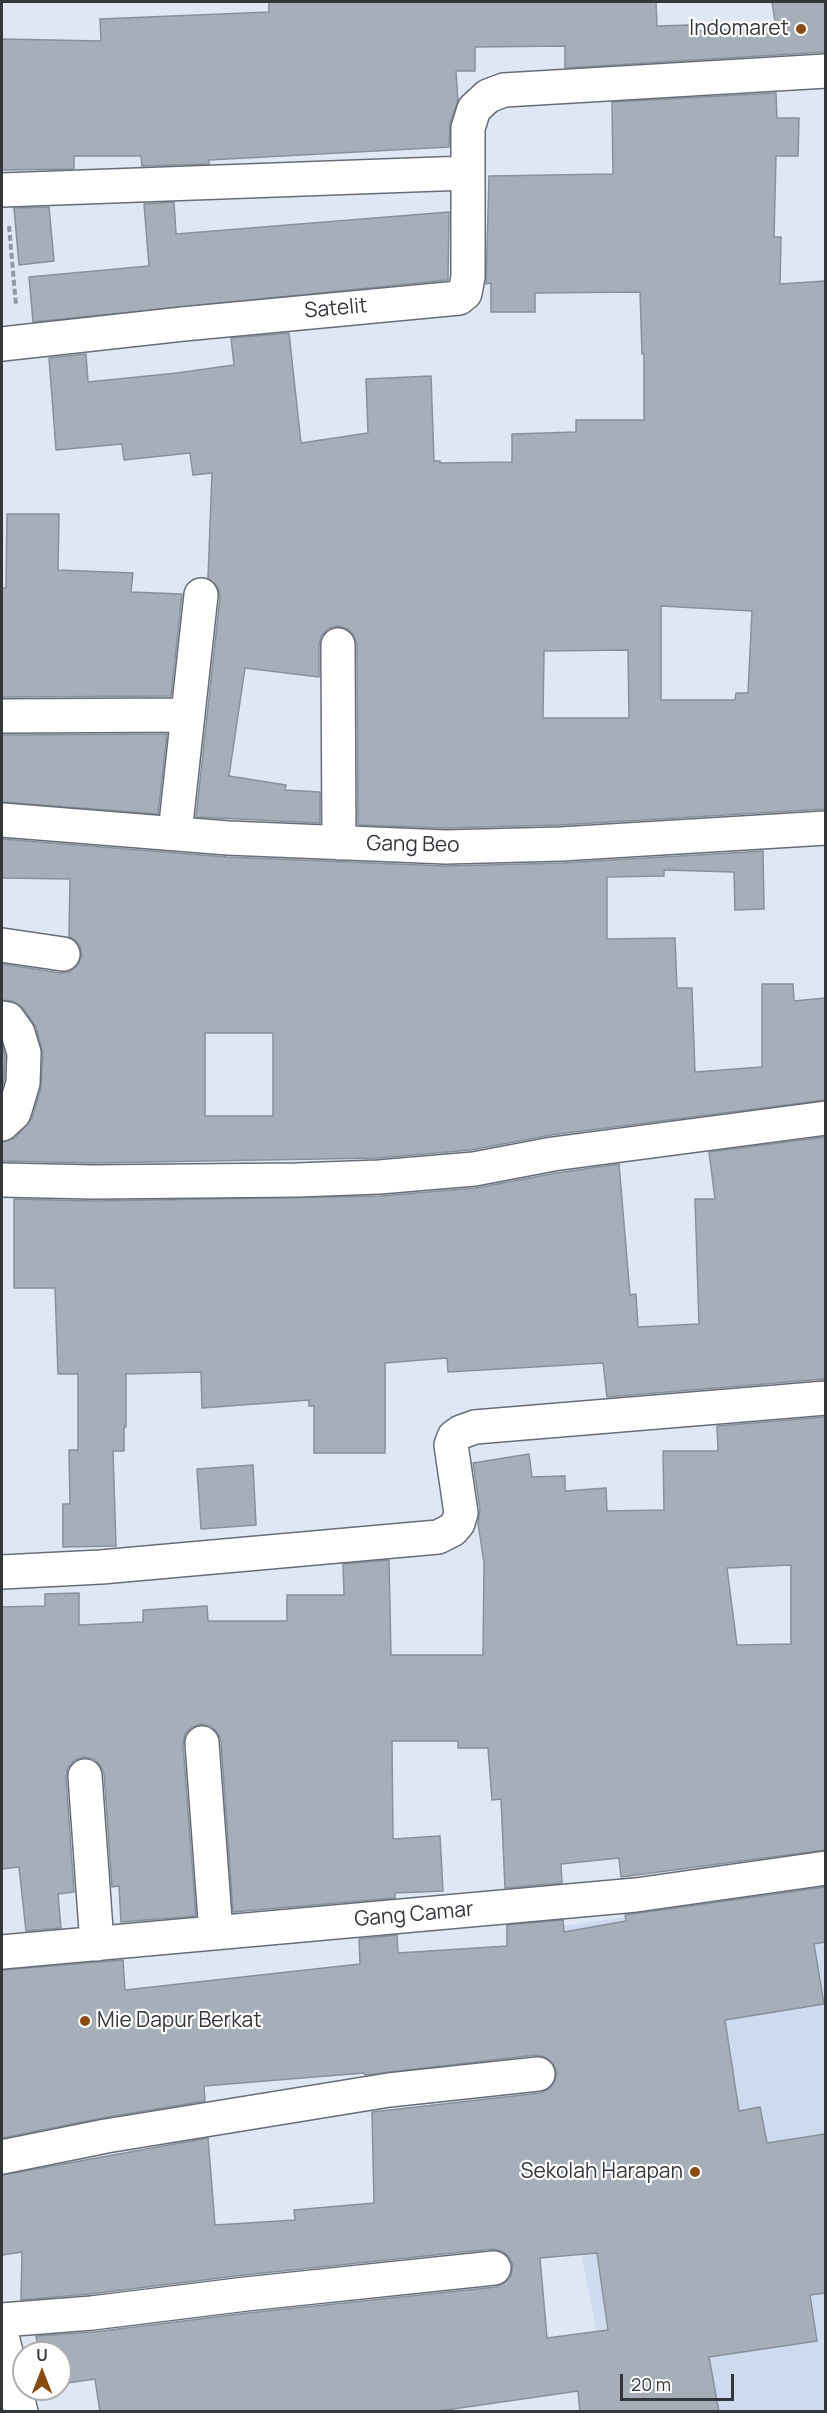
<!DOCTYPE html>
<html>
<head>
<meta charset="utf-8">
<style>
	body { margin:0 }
	#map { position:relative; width:827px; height:2413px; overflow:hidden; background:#dee7f3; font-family:Manrope,sans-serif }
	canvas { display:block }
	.frame { position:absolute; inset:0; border:3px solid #33363b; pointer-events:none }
	.north { position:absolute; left:12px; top:2341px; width:60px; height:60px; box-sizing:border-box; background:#fff; border:2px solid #adafb1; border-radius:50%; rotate:0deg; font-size:16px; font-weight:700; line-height:24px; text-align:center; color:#33363b }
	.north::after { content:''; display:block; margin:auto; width:21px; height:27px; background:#8a4b12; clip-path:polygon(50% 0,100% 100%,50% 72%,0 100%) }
	.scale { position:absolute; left:620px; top:2374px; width:114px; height:27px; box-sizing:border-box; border:3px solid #33363b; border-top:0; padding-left:8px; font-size:18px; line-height:21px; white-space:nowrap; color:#33363b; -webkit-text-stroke:4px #fff; paint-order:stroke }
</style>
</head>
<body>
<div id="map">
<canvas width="827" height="2413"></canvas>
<div class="frame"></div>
<div class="north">U</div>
<div class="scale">20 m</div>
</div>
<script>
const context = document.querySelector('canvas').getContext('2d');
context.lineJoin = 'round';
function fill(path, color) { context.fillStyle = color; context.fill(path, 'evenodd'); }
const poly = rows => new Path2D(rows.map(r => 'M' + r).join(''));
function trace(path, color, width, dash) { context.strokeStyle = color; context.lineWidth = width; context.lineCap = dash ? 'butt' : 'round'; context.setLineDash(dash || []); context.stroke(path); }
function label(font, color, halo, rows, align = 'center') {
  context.font = font + ' Manrope,sans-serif'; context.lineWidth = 4.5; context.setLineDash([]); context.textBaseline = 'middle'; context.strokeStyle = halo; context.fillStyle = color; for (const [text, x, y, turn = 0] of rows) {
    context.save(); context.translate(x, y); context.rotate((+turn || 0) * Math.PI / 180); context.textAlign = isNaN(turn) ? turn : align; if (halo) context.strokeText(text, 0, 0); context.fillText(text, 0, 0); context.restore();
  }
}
fill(poly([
	[825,1877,825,2411,612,2411,519,1932,718,1904,717,1895]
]), '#cedbee');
const building = poly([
	[269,2,656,2,657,26,689,25,689,31,776,28,772,2,825,2,825,52,565,68,565,46,475,47,475,71,456,71,458,101,450,123,449,147,209,160,209,164,142,166,141,156,74,156,74,169,2,170,2,39,101,41,100,19,269,12,269,2],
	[776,93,777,118,799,118,798,156,776,156,774,237,781,237,780,284,825,281,825,809,560,825,446,828,358,825,357,645,354,636,348,629,337,626,328,629,321,636,319,645,319,677,245,668,229,776,286,785,285,790,320,792,320,823,196,817,220,597,218,587,208,578,212,473,193,475,190,453,124,460,122,444,56,450,49,358,86,354,88,382,177,373,234,365,231,338,289,333,301,443,368,433,366,379,431,376,434,461,440,461,440,463,512,462,512,434,576,432,576,420,644,420,644,354,642,354,640,292,535,293,535,312,491,312,491,283,486,284,489,176,613,174,612,102,776,93],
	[661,606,752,611,748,693,736,693,735,700,661,700,661,606],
	[628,650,629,718,543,718,544,651,628,650],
	[174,202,176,234,449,212,448,280,33,322,29,277,149,266,144,204,174,202],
	[49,207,54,261,19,265,14,208,49,207],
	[7,514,59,514,58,570,133,573,131,592,182,594,171,696,2,697,2,588,6,588,7,514],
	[167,734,158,814,2,802,2,735,167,734],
	[2,839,227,857,445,866,562,863,763,851,764,909,735,910,734,872,664,870,664,876,607,877,607,939,675,938,677,988,692,988,695,1072,762,1067,762,984,793,984,794,1001,825,998,825,1100,551,1135,471,1150,378,1158,93,1163,2,1161,2,1142,15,1138,32,1118,41,1088,43,1054,36,1027,23,1008,12,1001,2,1000,2,964,61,973,69,972,77,966,82,956,80,947,75,940,69,937,70,879,2,878,2,839],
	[205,1033,273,1033,273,1116,205,1116,205,1033],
	[2,1043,5,1055,4,1080,2,1089,2,1043],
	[825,1137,825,1379,607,1397,603,1363,448,1372,447,1358,385,1363,385,1453,314,1453,314,1406,309,1406,309,1400,202,1408,201,1372,126,1374,126,1427,124,1427,124,1451,113,1451,116,1546,63,1547,63,1504,70,1504,69,1450,78,1450,78,1374,58,1374,55,1288,14,1288,14,1199,93,1201,380,1196,476,1188,556,1173,619,1164,630,1295,636,1294,638,1327,699,1324,695,1199,715,1199,709,1152,825,1137],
	[825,1417,825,1850,621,1877,619,1858,561,1864,562,1883,505,1888,501,1799,492,1800,488,1748,458,1748,458,1741,392,1741,393,1839,440,1836,443,1891,395,1893,395,1898,233,1912,221,1742,218,1733,211,1726,200,1724,191,1728,185,1734,183,1744,196,1916,121,1922,119,1886,112,1887,104,1774,100,1765,94,1759,83,1757,75,1760,68,1767,66,1777,74,1892,58,1894,61,1928,26,1931,19,1867,2,1869,2,1607,45,1606,45,1594,79,1593,79,1625,143,1622,143,1610,207,1606,208,1621,287,1621,287,1595,344,1595,343,1564,389,1560,391,1655,483,1655,484,1563,478,1523,480,1510,473,1463,529,1454,532,1477,565,1476,565,1491,606,1488,607,1511,664,1510,663,1451,718,1451,717,1426,825,1417],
	[791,1565,791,1644,737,1645,727,1568,791,1565],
	[253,1465,256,1525,201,1529,197,1469,253,1465],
	[825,1887,825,1942,814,1944,824,2004,725,2020,739,2111,760,2107,767,2143,825,2134,825,2293,810,2295,817,2341,709,2357,719,2412,580,2412,578,2391,432,2412,100,2412,95,2379,60,2384,60,2353,39,2353,36,2336,94,2332,248,2313,496,2287,504,2283,511,2276,513,2265,509,2257,502,2251,492,2249,244,2275,90,2294,21,2300,22,2252,2,2255,2,2175,208,2138,215,2225,295,2220,294,2210,374,2203,372,2112,540,2093,549,2089,555,2081,557,2073,553,2063,545,2057,536,2055,365,2075,364,2073,204,2086,205,2101,102,2118,2,2138,2,1970,123,1960,125,1990,360,1964,359,1939,397,1935,398,1953,507,1946,507,1925,563,1920,564,1932,626,1921,625,1915,825,1887],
	[597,2253,608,2330,547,2338,540,2258,597,2253]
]);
fill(building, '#a6aeba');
trace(building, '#88909b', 1.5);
const minor = poly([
	[2,190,466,173],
	[2,344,183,324,459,298,465,293,468,277,468,128,474,109,488,96,504,90,826,71],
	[338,645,339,843],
	[2,716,187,715],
	[2,820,228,838,446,847,561,844,826,828],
	[175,833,201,595],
	[2,945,63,954],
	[2,1018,8,1019,18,1033,24,1053,23,1083,14,1113,2,1124],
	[2,1180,93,1182,297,1180,379,1177,474,1169,553,1154,826,1118],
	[2,1572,101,1567,438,1537,452,1530,458,1523,461,1513,451,1445,454,1437,461,1432,475,1427,826,1398],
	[202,1743,216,1933],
	[85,1776,97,1944],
	[2,1952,636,1895,826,1868],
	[2,2157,106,2136,389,2090,538,2074],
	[2,2320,92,2313,246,2294,494,2268],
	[2,2336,21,2412]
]);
trace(minor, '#666d78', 36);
trace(poly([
	[9,226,16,305]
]), '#9298a1', 4, [6, 3]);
trace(minor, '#fff', 33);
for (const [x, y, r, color] of [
	[801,29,6,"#8a4b12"],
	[85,2021,6,"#8a4b12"],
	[695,2172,6,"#8a4b12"]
]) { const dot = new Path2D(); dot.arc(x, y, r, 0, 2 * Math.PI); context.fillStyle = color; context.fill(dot); trace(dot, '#fff', 2); }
label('21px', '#33363b', '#fff', [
	["Indomaret",789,29],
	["Mie Dapur Berkat",97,2021,"left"],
	["Sekolah Harapan",683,2172]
], 'right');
label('21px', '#33363b', '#fff', [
	["Satelit",336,309,-5],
	["Gang Beo",413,845,1],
	["Gang Camar",414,1915,-5]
]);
</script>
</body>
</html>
